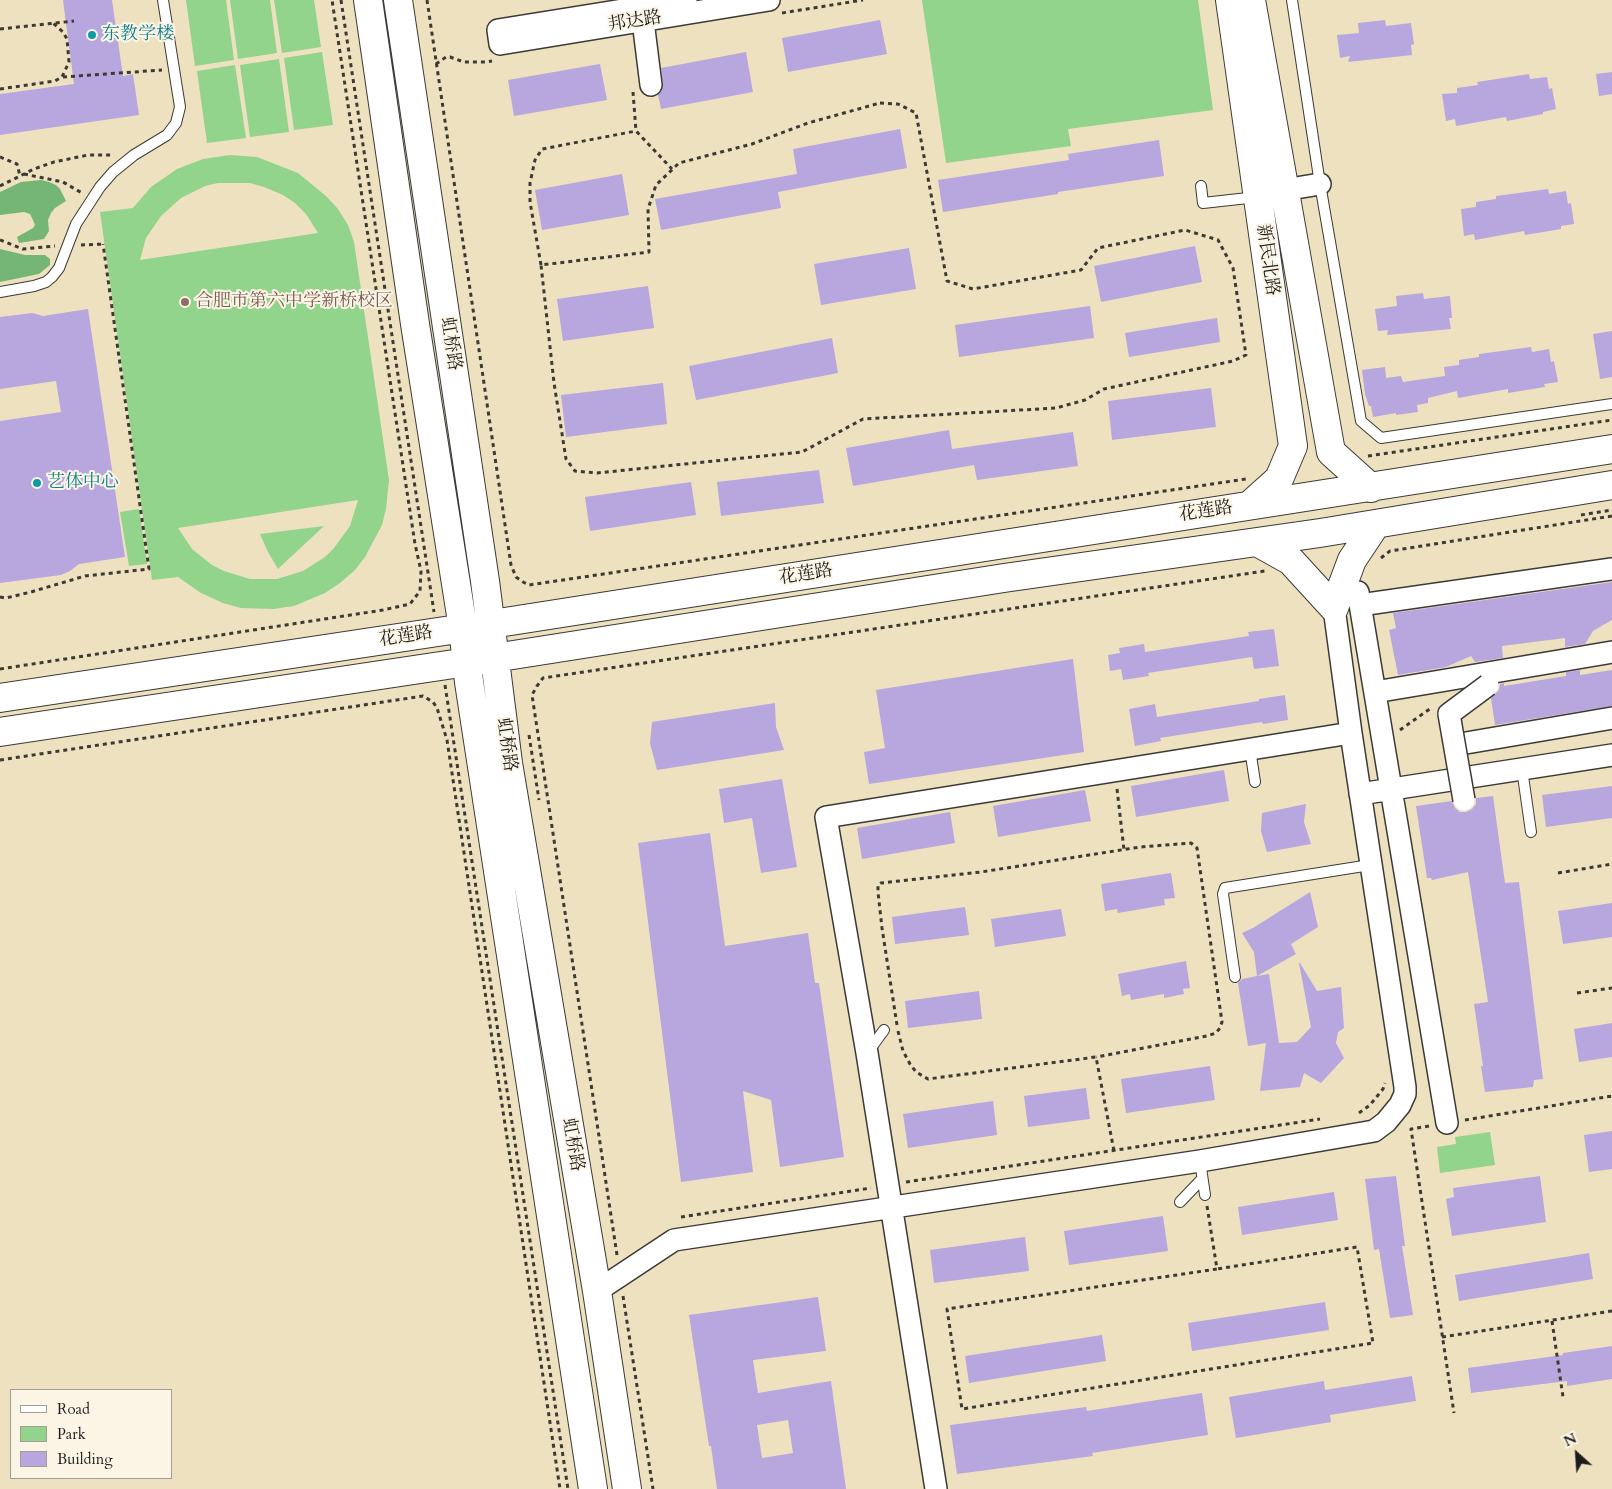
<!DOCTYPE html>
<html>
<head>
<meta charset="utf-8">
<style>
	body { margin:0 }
	#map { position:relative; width:1612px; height:1489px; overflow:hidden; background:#eee1c0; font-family:Cardo,serif }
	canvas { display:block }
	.legend { position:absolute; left:10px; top:1389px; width:162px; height:90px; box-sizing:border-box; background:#fcf5e5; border:1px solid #a29e95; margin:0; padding:6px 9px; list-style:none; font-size:15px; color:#1c1c1c }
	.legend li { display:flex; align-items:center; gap:10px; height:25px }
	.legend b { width:25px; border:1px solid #a29e95 }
	.north { position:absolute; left:1552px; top:1429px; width:50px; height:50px; -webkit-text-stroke:4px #fcf5e5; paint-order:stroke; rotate:334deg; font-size:14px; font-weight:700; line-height:20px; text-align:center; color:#1c1c1c }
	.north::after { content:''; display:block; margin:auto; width:18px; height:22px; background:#1c1c1c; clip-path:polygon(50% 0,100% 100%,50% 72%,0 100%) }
</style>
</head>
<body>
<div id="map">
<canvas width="1612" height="1489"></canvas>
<ul class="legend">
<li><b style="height:6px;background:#fff"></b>Road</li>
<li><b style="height:14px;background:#92d48b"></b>Park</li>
<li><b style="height:14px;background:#b7a7de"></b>Building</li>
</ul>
<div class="north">N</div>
</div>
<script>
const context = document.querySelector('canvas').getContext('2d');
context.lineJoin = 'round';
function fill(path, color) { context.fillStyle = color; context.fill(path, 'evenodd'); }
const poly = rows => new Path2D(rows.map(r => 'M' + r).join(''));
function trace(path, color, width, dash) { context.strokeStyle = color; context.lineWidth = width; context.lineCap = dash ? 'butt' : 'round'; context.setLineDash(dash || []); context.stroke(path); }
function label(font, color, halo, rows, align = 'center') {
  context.font = font + ' Cardo,"Noto Serif SC",serif'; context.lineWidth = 4; context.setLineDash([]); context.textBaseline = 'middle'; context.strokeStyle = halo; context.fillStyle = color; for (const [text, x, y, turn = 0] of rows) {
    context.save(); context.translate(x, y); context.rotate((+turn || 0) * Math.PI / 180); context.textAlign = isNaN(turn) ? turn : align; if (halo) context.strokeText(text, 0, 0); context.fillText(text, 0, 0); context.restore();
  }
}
fill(poly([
	[186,0,226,0,234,60,195,66],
	[230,0,270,0,277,53,238,59],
	[274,0,314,0,321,47,282,53],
	[922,0,1198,0,1213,110,1068,129,1071,146,946,163],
	[322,52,333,125,294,130,284,58],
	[279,59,289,132,250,137,240,65],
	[235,65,246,138,207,143,197,71],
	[230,155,257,157,298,173,326,196,338,209,348,225,354,242,389,480,386,509,382,525,365,557,355,570,340,583,325,593,294,606,273,609,241,608,223,603,201,593,178,577,152,580,100,212,133,208,151,187,177,169,203,159],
	[218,183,250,183,264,187,283,195,295,203,306,214,318,233,140,260,146,238,161,216,181,198,205,186],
	[358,500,350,526,334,548,325,557,303,571,277,579,250,579,224,571,212,565,192,549,178,528],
	[139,509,147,564,129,566,120,512],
	[324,526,278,569,268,552,260,534],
	[1490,1132,1495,1165,1440,1173,1437,1147,1456,1144,1455,1137]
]), '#92d48b');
fill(poly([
	[41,180,49,182,56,185,60,189,66,201,55,208,51,213,48,220,49,231,44,239,19,243,17,237,33,228,35,225,33,220,30,214,24,212,0,215,0,192,21,182],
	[0,249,25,255,45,255,50,259,50,265,39,274,0,282]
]), '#75b677');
fill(poly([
	[63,0,112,0,123,76,133,74,139,115,0,135,0,94,74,84],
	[880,20,887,54,788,72,782,38],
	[1385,20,1386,26,1411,23,1414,44,1411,45,1412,55,1348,62,1350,56,1340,58,1337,35,1359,33,1358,23],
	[746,52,753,92,661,109,658,95,662,90,663,84,661,68],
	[600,64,607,100,514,116,508,80],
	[1612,72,1612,94,1599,96,1596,74],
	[1529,74,1530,79,1547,77,1549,89,1552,88,1556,109,1543,112,1543,114,1507,121,1506,117,1456,126,1455,119,1446,121,1442,94,1457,93,1457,88,1478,85,1477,82],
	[900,129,907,168,778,192,781,208,661,230,655,199,797,174,793,149],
	[1159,140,1164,176,1058,192,1058,194,943,212,938,180,1069,160,1068,154],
	[622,174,629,215,542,230,535,190],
	[1548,189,1549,194,1566,191,1568,204,1571,203,1574,224,1561,226,1561,229,1525,235,1524,231,1475,240,1474,234,1464,236,1461,209,1476,207,1476,202,1496,199,1496,196],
	[1195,246,1202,282,1101,302,1094,266],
	[909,248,916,289,821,305,814,264],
	[648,286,654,328,563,341,557,299],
	[1423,293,1424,299,1450,296,1452,318,1449,318,1451,329,1387,335,1388,330,1378,331,1375,309,1397,306,1396,296],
	[1090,306,1094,338,959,357,955,325],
	[88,309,125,557,79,564,70,571,61,575,0,583,0,421,61,412,56,381,0,389,0,317,32,313,43,316],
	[1217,318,1220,342,1129,357,1125,333],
	[1612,331,1612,377,1600,379,1593,334],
	[832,338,838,373,696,400,689,366],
	[1531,347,1532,352,1549,349,1551,362,1554,361,1558,382,1544,384,1545,387,1508,393,1508,389,1458,398,1457,391,1428,398,1428,403,1417,405,1418,412,1396,415,1396,413,1373,417,1371,406,1369,406,1365,394,1362,370,1385,367,1386,378,1401,376,1403,382,1445,376,1444,367,1459,365,1459,360,1479,357,1479,354],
	[663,383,667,424,566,437,561,395],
	[1211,388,1216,427,1112,440,1108,401],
	[949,430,952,449,1073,432,1078,466,977,480,974,465,853,486,846,448],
	[819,470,824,503,721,516,717,482],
	[691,482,696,515,590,531,585,497],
	[1612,582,1612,620,1593,631,1585,644,1565,647,1565,638,1502,646,1503,658,1475,662,1471,656,1446,667,1398,675,1389,630,1396,628,1393,613],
	[1274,629,1279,666,1254,669,1252,657,1148,673,1149,676,1123,680,1121,669,1110,671,1108,655,1120,653,1119,648,1144,644,1145,652,1249,636,1248,632],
	[1073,659,1084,752,869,784,864,752,885,748,876,690],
	[1580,670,1580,675,1612,670,1612,706,1495,725,1491,698,1499,690,1500,684,1504,683,1504,686,1566,676,1566,672],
	[1285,695,1288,720,1263,724,1262,722,1160,738,1161,741,1135,746,1129,709,1155,704,1157,717,1259,701,1259,699],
	[775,703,776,727,784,750,657,770,650,743,652,722],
	[1224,770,1229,801,1136,817,1131,786],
	[782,779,797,867,761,873,752,818,724,823,719,789],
	[1612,786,1612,818,1546,827,1542,795],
	[1085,790,1091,821,998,837,993,806],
	[1493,796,1505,883,1519,882,1543,1079,1534,1080,1533,1087,1485,1092,1481,1066,1483,1066,1474,1004,1488,1002,1468,872,1432,880,1431,878,1427,878,1416,806,1452,801,1455,808,1460,812,1466,812,1472,809,1476,804,1476,798],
	[1306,804,1304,822,1311,844,1267,852,1261,831,1262,813],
	[950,812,955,843,862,859,857,828],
	[710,833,725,946,808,933,815,983,819,983,844,1157,780,1167,771,1100,743,1091,753,1172,681,1182,638,843],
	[1171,873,1175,898,1164,899,1165,905,1118,913,1117,909,1105,911,1101,884],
	[1310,892,1318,927,1291,944,1296,954,1257,976,1269,974,1279,1043,1297,1042,1311,1027,1299,963,1300,963,1317,991,1341,987,1344,1028,1338,1032,1336,1043,1344,1058,1321,1083,1304,1073,1300,1087,1260,1091,1266,1043,1248,1046,1238,983,1242,979,1257,976,1254,952,1242,933,1253,928],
	[1612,903,1612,937,1563,944,1558,911],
	[965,907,969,935,895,944,892,917],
	[1061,909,1066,936,995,947,991,919],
	[1186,961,1190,988,1183,989,1184,994,1164,998,1164,994,1131,1000,1130,994,1122,996,1118,974],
	[979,991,982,1019,908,1028,905,1001],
	[1612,1023,1612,1057,1579,1062,1574,1029],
	[1210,1066,1215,1100,1126,1113,1121,1079],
	[1086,1088,1090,1119,1028,1127,1024,1096],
	[993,1101,997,1135,908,1148,903,1114],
	[1612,1131,1612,1169,1589,1172,1584,1135],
	[1396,1176,1405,1246,1402,1246,1413,1315,1390,1318,1379,1249,1374,1250,1365,1179],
	[1540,1176,1546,1222,1452,1236,1446,1199,1454,1197,1453,1188],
	[1334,1192,1338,1220,1242,1235,1238,1207],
	[1163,1216,1168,1251,1069,1265,1064,1231],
	[1025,1237,1029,1271,934,1283,930,1250],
	[1589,1253,1593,1279,1459,1301,1455,1275],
	[818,1297,826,1351,753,1360,758,1393,831,1381,846,1489,717,1489,711,1446,709,1446,689,1315],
	[788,1420,793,1453,762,1458,757,1425],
	[1325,1302,1329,1330,1192,1351,1188,1323],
	[1102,1335,1106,1361,969,1383,965,1356],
	[1612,1346,1612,1379,1567,1386,1567,1381,1471,1393,1468,1368,1563,1355,1563,1353],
	[1412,1376,1416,1401,1330,1415,1331,1422,1236,1438,1229,1397,1324,1381,1325,1390],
	[1202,1393,1208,1435,1092,1453,1093,1456,957,1474,950,1425,1086,1407,1087,1411]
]), '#b7a7de');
const lane = poly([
	[1292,0,1320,184,1361,421,1381,438,1612,404],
	[1201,186,1203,203,1257,197],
	[0,292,34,286,46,282,52,277,59,268,76,224,100,187,113,172,134,155,167,135,176,123,180,107,163,0],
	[1250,749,1255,782],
	[1522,769,1531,832],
	[1235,977,1223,894,1225,888,1370,865],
	[868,1052,884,1030],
	[1200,1161,1205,1195],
	[1180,1202,1202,1179]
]);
const street = poly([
	[686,0,498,30,500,44,769,0],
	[643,21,651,85],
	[1284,190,1320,184],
	[1358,592,1447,1123],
	[1360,605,1612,569],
	[1375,692,1612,652],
	[1466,743,1612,718],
	[1360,794,1612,755],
	[597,1291,674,1240,1200,1161,1374,1131,1386,1122,1400,1105,1405,1094,1405,1087,1351,733,1334,608],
	[936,1489,867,1053,826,817,1351,733]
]);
const secondary = poly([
	[368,0,415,324,463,628,469,682,593,1489],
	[398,0,485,581,508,763,597,1291,627,1489],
	[1230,0,1293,446,1279,479,1250,505],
	[1251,0,1331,452,1371,488],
	[1257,542,1291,561,1334,608,1352,560,1376,524],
	[0,698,511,621,1612,449],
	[0,732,494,658,1004,578,1320,533,1612,485]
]);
trace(lane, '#3c3a35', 12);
trace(street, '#3c3a35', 24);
trace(secondary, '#3c3a35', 30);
trace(poly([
	[341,0,434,612],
	[427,0,511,565,516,577,523,582,529,585,1246,479],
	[782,13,863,0],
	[0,29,74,21],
	[436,64,446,57,450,57,464,62,485,62,492,61],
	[63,77,162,70],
	[0,89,55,81,62,77,69,62,67,39,63,32,53,23],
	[633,92,636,131,672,169],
	[880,103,898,104,916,113,947,281,973,289,1081,270,1098,248,1185,230,1218,240,1233,268,1246,355,1233,361,1104,389,1085,400,1056,408,863,419,802,452,597,473,575,471,566,459,554,383,541,265,649,252,648,209,656,185,679,163,752,144,808,123,880,103],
	[0,157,17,164,20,176],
	[24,174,63,182,82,193],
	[0,186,34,169,54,162,88,155,114,155],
	[0,240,23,249,55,246],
	[81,245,104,244],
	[541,265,530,202,530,183,535,160,542,149,636,131],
	[1368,456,1612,420],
	[1581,515,1612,510],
	[1381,558,1390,551,1612,516],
	[0,597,6,598,31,592,85,576,149,569,103,244],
	[0,669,383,610,410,604,420,591,421,571,415,544,332,0],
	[445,685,568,1489],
	[1400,730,1431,708],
	[529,735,539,800],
	[0,760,423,696,433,702,437,708,447,740,560,1489],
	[1117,789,1124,850],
	[1558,873,1612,864],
	[1577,993,1612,988],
	[897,1025,882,928,878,892,878,885,881,883,981,872,1140,847,1191,843,1197,848,1222,1022,1220,1028,1216,1033,1207,1036,1096,1057],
	[898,1031,903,1051,910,1064,916,1072,928,1079,1096,1057,1114,1151],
	[1359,1113,1370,1105,1383,1089,1385,1083],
	[1465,1120,1612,1096],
	[1429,1126,1411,1129,1454,1413],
	[906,1182,1320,1119],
	[1207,1206,1217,1269,947,1309,962,1409,1373,1343,1357,1247,1217,1269],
	[681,1217,871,1188],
	[617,1255,532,695,537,686,543,678,1265,571],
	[623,1296,653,1489],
	[1552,1321,1563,1397],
	[1442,1337,1612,1311]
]), '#3c3a35', 3, [4, 4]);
trace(lane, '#fff', 10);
trace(street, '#fff', 21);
trace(secondary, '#fff', 28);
const streetBridge = poly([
	[1464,800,1449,714,1488,685]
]);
trace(streetBridge, '#3c3a35', 24, []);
trace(streetBridge, '#fff', 21);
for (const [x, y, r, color] of [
	[92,35,5,"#0f9aa8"],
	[185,302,5,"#8d6e63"],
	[37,483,5,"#0f9aa8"]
]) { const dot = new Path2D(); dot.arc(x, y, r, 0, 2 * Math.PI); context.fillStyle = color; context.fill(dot); trace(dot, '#fcf5e5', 2); }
label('18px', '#1c1c1c', '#fcf5e5', [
	["邦达路",635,22,-9],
	["新民北路",1267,260,82],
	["虹桥路",450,344,81],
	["花莲路",1206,512,-9],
	["花莲路",806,575,-9],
	["花莲路",406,637,-9],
	["虹桥路",506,745,82],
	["虹桥路",572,1145,80]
]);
label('18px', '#0d838f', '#fcf5e5', [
	["东教学楼",102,35],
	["艺体中心",47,483]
], 'left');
label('18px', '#785e54', '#fcf5e5', [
	["合肥市第六中学新桥校区",195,302]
], 'left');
</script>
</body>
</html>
